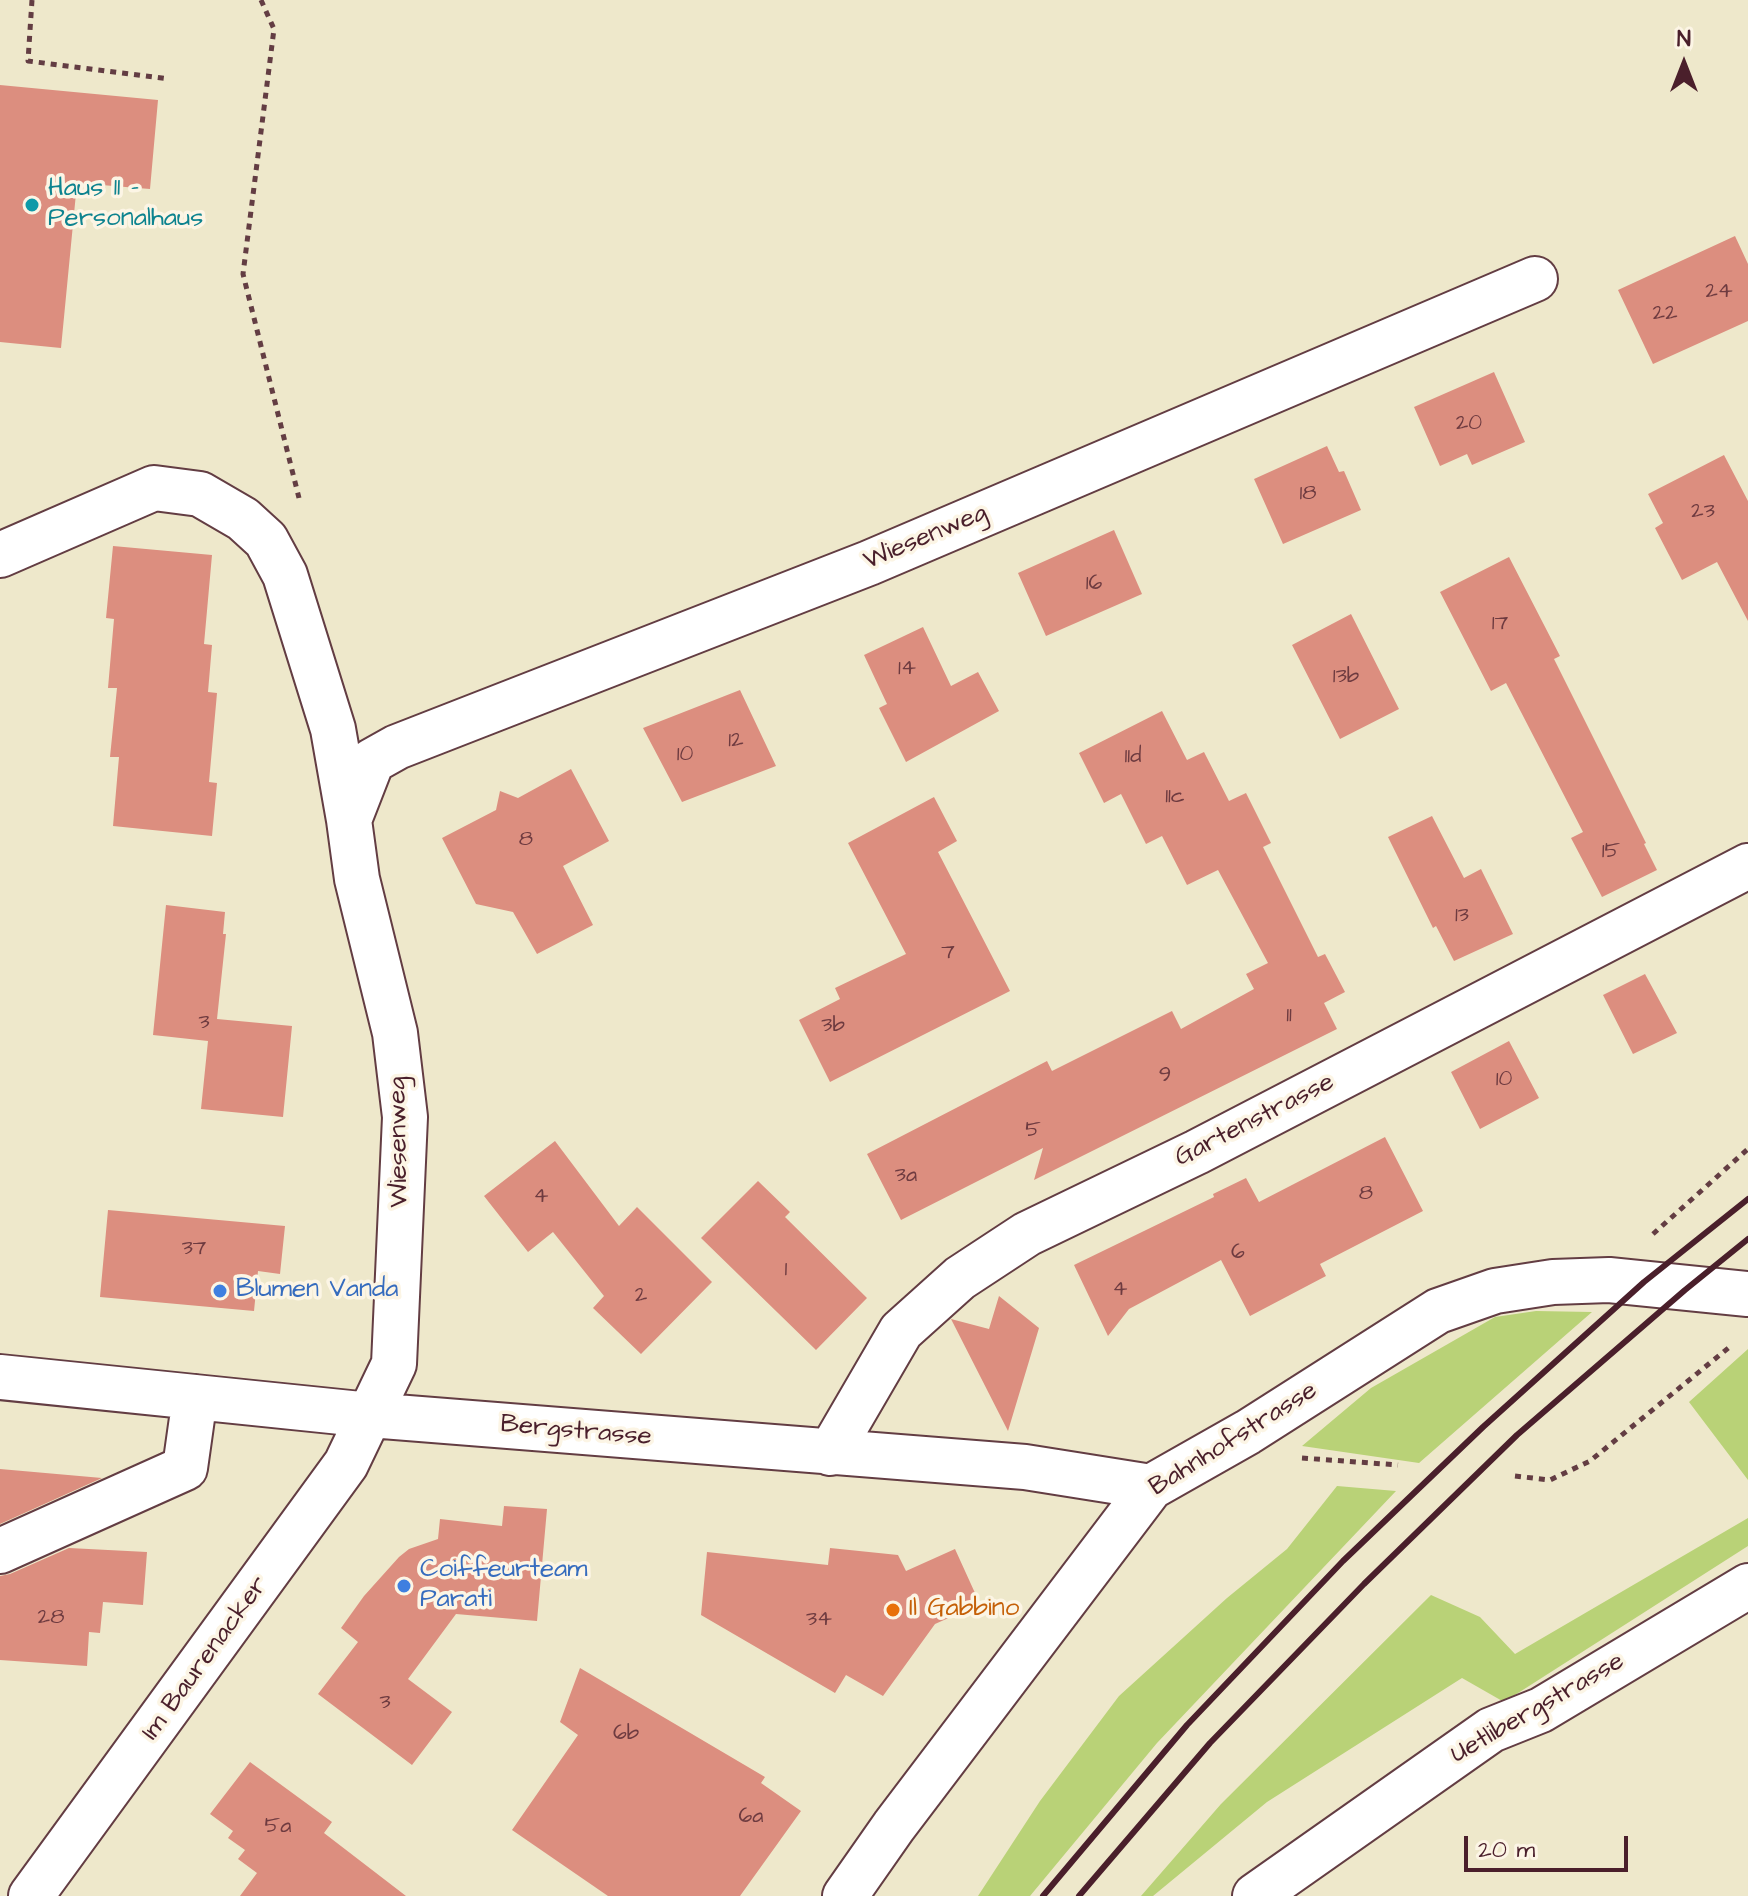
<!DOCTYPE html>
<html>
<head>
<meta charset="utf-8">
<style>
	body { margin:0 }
	#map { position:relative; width:1748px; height:1896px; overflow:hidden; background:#eee8cb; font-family:"Architects Daughter",sans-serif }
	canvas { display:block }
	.north { position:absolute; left:1644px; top:24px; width:80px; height:80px; -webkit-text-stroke:6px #fcf5e5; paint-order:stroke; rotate:0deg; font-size:22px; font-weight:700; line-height:32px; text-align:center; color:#4a1f2b }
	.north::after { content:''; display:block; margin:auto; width:28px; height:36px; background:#4a1f2b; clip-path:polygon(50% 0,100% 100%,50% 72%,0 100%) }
	.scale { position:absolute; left:1464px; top:1836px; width:164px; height:36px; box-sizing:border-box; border:4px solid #4a1f2b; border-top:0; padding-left:10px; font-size:24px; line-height:28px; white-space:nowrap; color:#4a1f2b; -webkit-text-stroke:6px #fcf5e5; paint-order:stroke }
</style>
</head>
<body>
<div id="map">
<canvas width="1748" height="1896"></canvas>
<div class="north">N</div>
<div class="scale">20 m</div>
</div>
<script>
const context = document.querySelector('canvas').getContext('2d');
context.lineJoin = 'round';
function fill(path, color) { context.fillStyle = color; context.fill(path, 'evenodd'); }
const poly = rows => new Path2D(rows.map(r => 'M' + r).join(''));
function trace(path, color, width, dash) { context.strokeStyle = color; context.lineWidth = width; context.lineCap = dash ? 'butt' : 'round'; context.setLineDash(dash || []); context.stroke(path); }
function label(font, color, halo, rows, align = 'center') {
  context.font = font + ' "Architects Daughter",sans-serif'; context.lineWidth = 7; context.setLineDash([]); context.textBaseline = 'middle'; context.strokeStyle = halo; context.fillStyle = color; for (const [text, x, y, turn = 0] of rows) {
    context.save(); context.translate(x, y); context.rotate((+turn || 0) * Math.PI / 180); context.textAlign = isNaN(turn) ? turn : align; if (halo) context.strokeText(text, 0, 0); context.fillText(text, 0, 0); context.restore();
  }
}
fill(poly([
	[1536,1311,1592,1312,1419,1463,1302,1446,1371,1388,1495,1317],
	[1748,1349,1748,1480,1689,1402],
	[1337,1486,1396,1491,1157,1743,1030,1896,978,1896,1040,1801,1119,1696,1227,1598,1287,1549],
	[1748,1518,1748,1546,1504,1702,1462,1678,1267,1802,1153,1896,1141,1896,1221,1804,1431,1595,1480,1617,1515,1654]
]), '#b9d277');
fill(poly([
	[0,85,158,100,150,189,77,183,61,348,0,342],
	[1735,236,1748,264,1748,321,1653,364,1618,290],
	[1494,372,1525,442,1472,465,1467,454,1440,466,1414,407],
	[1327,446,1339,472,1344,471,1361,510,1283,544,1254,479],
	[1724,455,1748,501,1748,621,1717,562,1682,580,1655,528,1663,523,1648,494],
	[1114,530,1142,594,1046,636,1018,573],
	[113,546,212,555,204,644,212,645,208,692,217,693,209,782,217,783,212,836,113,826,119,757,110,757,117,688,108,688,114,619,106,618],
	[1509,557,1560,656,1554,659,1646,843,1644,844,1657,870,1602,897,1571,838,1583,832,1506,683,1491,691,1440,592],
	[1351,614,1399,709,1340,739,1292,645],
	[923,627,951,686,978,672,999,711,906,762,879,708,887,704,864,655],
	[740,690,776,766,682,802,643,728],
	[1162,711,1187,760,1204,752,1229,801,1246,793,1271,843,1263,847,1318,957,1325,954,1345,992,1324,1003,1337,1029,1034,1180,1043,1148,901,1220,867,1154,1047,1061,1052,1071,1172,1011,1181,1029,1254,989,1246,974,1268,963,1218,870,1187,885,1162,836,1146,844,1121,794,1104,803,1079,753],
	[571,769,609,841,563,866,593,925,537,954,513,912,476,904,442,838,496,810,500,791,518,798],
	[934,797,957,841,938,852,1010,991,830,1082,799,1020,840,999,835,988,906,954,848,843],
	[1432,816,1464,878,1481,869,1513,934,1454,961,1436,926,1433,928,1388,837],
	[166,905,225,912,223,934,226,934,217,1019,292,1026,283,1117,201,1109,208,1041,153,1035],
	[1645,974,1677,1033,1633,1054,1603,995],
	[1509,1041,1539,1098,1480,1129,1451,1072],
	[1385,1137,1423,1211,1320,1264,1326,1276,1250,1316,1221,1260,1129,1309,1108,1336,1074,1265,1214,1197,1213,1194,1246,1178,1259,1202],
	[555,1141,619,1226,637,1207,712,1282,641,1354,593,1308,604,1296,553,1232,528,1252,484,1196],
	[758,1181,790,1212,785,1217,867,1298,816,1350,701,1238],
	[108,1210,285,1226,280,1274,258,1271,254,1311,100,1297],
	[999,1296,1039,1328,1008,1431,951,1319,989,1329],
	[0,1469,102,1478,0,1524],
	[504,1506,547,1509,537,1621,456,1614,408,1679,452,1712,412,1765,318,1694,358,1642,341,1628,364,1596,399,1557,409,1549,438,1539,440,1519,502,1526],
	[69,1548,147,1552,143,1605,103,1602,100,1633,89,1632,87,1666,0,1660,0,1576,10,1574],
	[830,1548,898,1555,906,1571,955,1549,980,1604,935,1624,883,1696,846,1675,835,1693,701,1615,707,1552,828,1565],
	[580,1668,765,1777,761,1783,801,1811,740,1896,608,1896,512,1830,578,1735,560,1722],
	[250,1762,332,1822,324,1833,406,1896,240,1896,257,1873,238,1859,245,1850,228,1838,233,1831,210,1814]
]), '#dc8e7f');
const minor = poly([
	[0,555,154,488,200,494,243,519,266,540,285,575,333,729,349,820],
	[0,1377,370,1415,1025,1467,1151,1487],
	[830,1453,901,1331,960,1278,1027,1234,1197,1152,1748,866],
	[0,1551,185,1468,195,1397],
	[31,1896,346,1464,394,1364,405,1117,395,1033,357,879,349,820,372,761,397,747,869,563,1535,279],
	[845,1896,894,1826,1151,1487,1248,1432,1438,1311,1495,1291,1553,1282,1609,1280,1748,1294],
	[1255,1896,1491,1730,1541,1710,1748,1586]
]);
trace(minor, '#633d43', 48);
trace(poly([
	[32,0,28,61,169,79],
	[261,0,274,29,243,274,299,498],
	[1653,1234,1748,1149],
	[1302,1458,1398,1465],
	[1515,1476,1550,1480,1590,1461,1732,1345]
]), '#633d43', 5, [6, 6]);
trace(minor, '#fff', 44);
trace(poly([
	[1043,1896,1187,1725,1343,1561,1483,1427,1644,1282,1748,1199],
	[1079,1896,1210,1743,1364,1584,1517,1435,1685,1290,1748,1239]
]), '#4a1f2b', 6);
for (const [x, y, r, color] of [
	[32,205,8,"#0f9aa8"],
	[220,1291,8,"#3f7fe0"],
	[404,1586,8,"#3f7fe0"],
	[893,1610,8,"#e8710a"]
]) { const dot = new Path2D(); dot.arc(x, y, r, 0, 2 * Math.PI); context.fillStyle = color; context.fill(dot); trace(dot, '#fcf5e5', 3); }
label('22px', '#6e3b40', null, [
	["24",1719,292],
	["22",1665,314],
	["20",1469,424],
	["18",1308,494],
	["23",1703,512],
	["16",1094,584],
	["17",1500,624],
	["14",907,669],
	["13b",1346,677],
	["12",736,741],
	["10",685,755],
	["11d",1133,757],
	["11c",1175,797],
	["8",526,840],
	["15",1611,852],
	["13",1462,916],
	["7",948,953],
	["11",1289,1016],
	["3",204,1023],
	["3b",833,1026],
	["9",1165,1076],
	["10",1504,1080],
	["5",1033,1131],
	["3a",906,1176],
	["8",1366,1194],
	["4",541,1197],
	["37",194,1249],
	["6",1238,1253],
	["1",786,1270],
	["4",1120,1290],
	["2",641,1296],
	["28",51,1618],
	["34",819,1620],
	["3",385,1703],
	["6b",626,1734],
	["6a",751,1817],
	["5a",278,1827]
]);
label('26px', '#0d838f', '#fcf5e5', [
	["Haus 11 -",48,190],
	["Personalhaus",48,220]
], 'left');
label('26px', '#4a1f2b', '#fcf5e5', [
	["Wiesenweg",926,538,-23],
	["Gartenstrasse",1255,1121,-27],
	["Wiesenweg",400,1142,-91],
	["Bergstrasse",576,1432,5],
	["Bahnhofstrasse",1234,1440,-32],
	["Im Baurenacker",206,1659,-54],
	["Uetlibergstrasse",1538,1709,-30]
]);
label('26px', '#366cbe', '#fcf5e5', [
	["Blumen Vanda",236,1291],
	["Coiffeurteam",420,1571],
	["Parati",420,1601]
], 'left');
label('26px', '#c56008', '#fcf5e5', [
	["Il Gabbino",909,1610]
], 'left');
</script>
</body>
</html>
